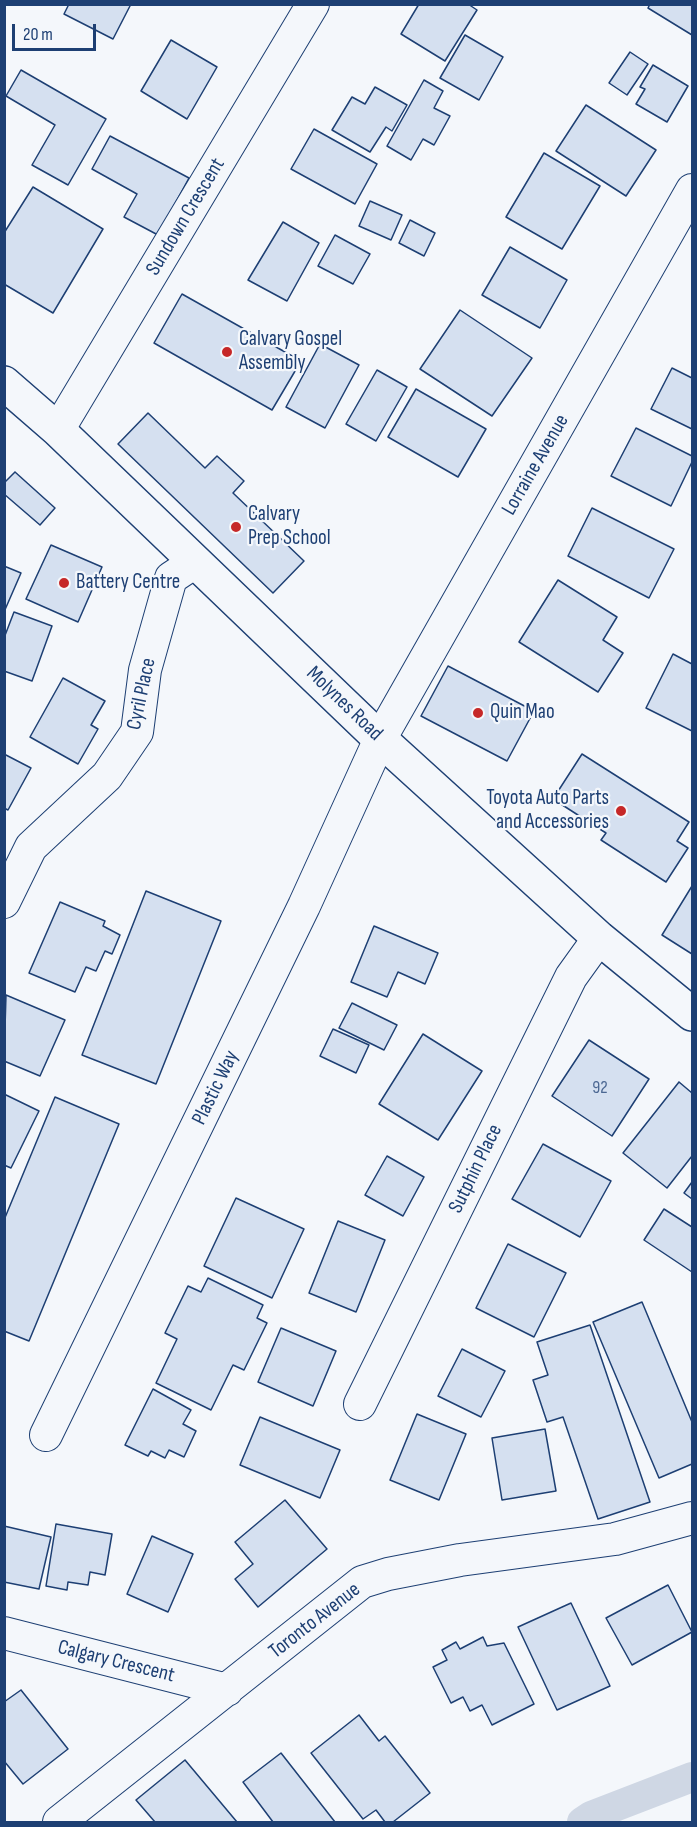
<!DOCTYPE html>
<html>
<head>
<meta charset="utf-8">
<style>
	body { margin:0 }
	#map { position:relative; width:697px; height:1827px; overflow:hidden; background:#f4f7fb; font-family:"Sofia Sans Condensed",sans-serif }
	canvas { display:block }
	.frame { position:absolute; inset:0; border:6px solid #1d3f73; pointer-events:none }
	.scale { position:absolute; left:12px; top:24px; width:84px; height:27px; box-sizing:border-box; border:3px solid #1d3f73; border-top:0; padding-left:8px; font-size:18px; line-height:21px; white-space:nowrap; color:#1d3f73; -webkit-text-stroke:4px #f4f7fb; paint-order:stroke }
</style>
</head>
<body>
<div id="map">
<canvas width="697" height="1827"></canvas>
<div class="frame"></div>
<div class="scale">20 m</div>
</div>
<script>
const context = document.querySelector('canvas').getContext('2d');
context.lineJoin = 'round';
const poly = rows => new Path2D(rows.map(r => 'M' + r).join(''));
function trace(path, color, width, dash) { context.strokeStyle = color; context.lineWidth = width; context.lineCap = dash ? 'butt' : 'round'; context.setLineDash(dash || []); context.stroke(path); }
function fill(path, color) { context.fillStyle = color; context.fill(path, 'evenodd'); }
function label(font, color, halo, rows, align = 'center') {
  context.font = font + ' "Sofia Sans Condensed",sans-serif'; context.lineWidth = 4.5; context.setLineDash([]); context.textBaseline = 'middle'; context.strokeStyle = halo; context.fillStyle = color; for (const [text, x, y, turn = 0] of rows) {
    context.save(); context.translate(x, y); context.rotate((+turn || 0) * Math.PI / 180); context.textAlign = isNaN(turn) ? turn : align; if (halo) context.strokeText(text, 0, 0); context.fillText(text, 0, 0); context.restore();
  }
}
trace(poly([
	[582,1822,591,1816,692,1777]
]), '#cfd7e4', 30);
const building = poly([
	[69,4,131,4,113,39,64,14,69,4],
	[419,4,468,4,477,10,445,61,401,34,419,4],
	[650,4,692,4,692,35,648,8,650,4],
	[465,35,503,57,479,100,440,78,465,35],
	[171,40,217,67,187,119,141,91,171,40],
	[630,52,648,64,627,95,609,83,630,52],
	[653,65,688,86,667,122,636,104,645,89,640,87,653,65],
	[21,70,106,119,68,185,32,165,55,125,6,96,21,70],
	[424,80,443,91,434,108,450,116,434,145,423,139,411,160,387,146,424,80],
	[375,87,407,105,392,131,386,127,370,152,332,130,352,97,365,104,375,87],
	[586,105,656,150,626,196,556,151,586,105],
	[314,129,377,164,355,204,291,169,314,129],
	[110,136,189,178,158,235,124,217,137,194,92,169,110,136],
	[544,153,600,186,562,249,506,217,544,153],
	[33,187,103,229,53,313,4,284,4,233,33,187],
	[370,201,402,215,391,240,359,226,370,201],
	[410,220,435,233,424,256,399,243,410,220],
	[283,222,319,243,287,301,248,280,283,222],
	[335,235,370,254,353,284,318,266,335,235],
	[510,247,567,280,540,328,482,295,510,247],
	[182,294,301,361,272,410,154,343,182,294],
	[460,310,532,358,492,416,420,369,460,310],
	[320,344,359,365,325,428,286,407,320,344],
	[672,368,692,378,692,429,651,409,672,368],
	[377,370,407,387,376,441,346,424,377,370],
	[416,389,486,429,458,477,388,437,416,389],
	[148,413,205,468,217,456,244,481,233,493,304,561,273,593,118,444,148,413],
	[636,428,692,456,692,462,671,506,611,476,636,428],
	[15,472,55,508,40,525,4,494,4,483,15,472],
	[592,508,674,549,649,598,568,556,592,508],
	[51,545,102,567,78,622,26,599,51,545],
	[4,566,21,573,4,612,4,566],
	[558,580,617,617,603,640,623,653,598,692,519,642,558,580],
	[14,612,52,626,32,681,4,671,4,638,14,612],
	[673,654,692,664,692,731,646,708,673,654],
	[448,666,534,711,507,761,421,716,448,666],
	[63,678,105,701,91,725,98,729,78,764,30,737,63,678],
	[4,754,31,768,8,810,4,808,4,754],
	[582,754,689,822,677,841,688,848,666,882,601,840,606,833,553,799,582,754],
	[692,886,692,954,662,935,692,886],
	[146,891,221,921,156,1084,82,1055,146,891],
	[60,902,105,921,103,926,120,935,112,954,105,951,96,971,86,967,75,992,29,973,60,902],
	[374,926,438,953,425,984,398,972,387,997,351,982,374,926],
	[6,995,65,1020,40,1076,4,1061,6,995],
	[352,1003,397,1025,384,1050,339,1028,352,1003],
	[333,1029,369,1045,356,1073,320,1056,333,1029],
	[423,1034,482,1071,438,1140,379,1104,423,1034],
	[589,1040,649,1079,612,1136,552,1096,589,1040],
	[679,1082,692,1093,692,1156,667,1188,623,1153,679,1082],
	[4,1094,39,1111,11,1168,4,1165,4,1094],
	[55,1097,119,1124,29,1341,4,1331,4,1220,55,1097],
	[543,1144,611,1181,580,1237,512,1199,543,1144],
	[387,1156,424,1177,403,1216,365,1195,387,1156],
	[692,1182,692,1199,684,1193,692,1182],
	[236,1198,304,1229,272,1298,204,1266,236,1198],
	[664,1209,692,1227,692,1272,644,1240,664,1209],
	[338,1221,385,1240,356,1312,309,1293,338,1221],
	[508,1244,566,1273,534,1337,476,1308,508,1244],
	[208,1278,263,1305,257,1318,267,1323,244,1370,233,1365,211,1410,156,1383,177,1339,165,1333,188,1286,201,1292,208,1278],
	[642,1302,692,1422,692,1464,659,1478,593,1322,642,1302],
	[590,1325,650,1502,598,1519,563,1417,547,1422,533,1380,548,1375,537,1342,590,1325],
	[281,1328,336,1351,313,1406,258,1382,281,1328],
	[462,1349,505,1371,481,1417,438,1396,462,1349],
	[153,1389,191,1410,183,1424,196,1431,184,1457,169,1450,165,1458,151,1451,148,1456,125,1445,153,1389],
	[417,1414,466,1434,439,1500,390,1480,417,1414],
	[260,1417,340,1450,320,1498,240,1465,260,1417],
	[545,1429,556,1491,502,1500,492,1438,545,1429],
	[285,1500,327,1549,258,1607,235,1579,253,1564,235,1542,285,1500],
	[56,1524,112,1534,105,1575,90,1572,88,1585,68,1582,67,1590,46,1586,56,1524],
	[4,1526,51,1537,39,1589,4,1582,4,1526],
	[152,1536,193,1554,168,1612,127,1594,152,1536],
	[668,1585,692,1632,632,1665,606,1618,668,1585],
	[571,1603,610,1686,557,1710,518,1627,571,1603],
	[483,1637,487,1646,504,1643,534,1704,492,1725,482,1705,470,1711,463,1697,451,1703,433,1667,447,1660,442,1650,456,1642,460,1649,483,1637],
	[21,1690,68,1749,23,1784,4,1761,4,1702,21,1690],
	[359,1715,379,1741,385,1736,430,1793,393,1822,385,1822,376,1810,363,1819,311,1753,359,1715],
	[281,1753,335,1822,273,1822,243,1782,281,1753],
	[185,1760,237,1822,155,1822,136,1800,185,1760]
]);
fill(building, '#d5e0f0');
trace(building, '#1d3f73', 1.5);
const minor = poly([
	[58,430,313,4],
	[4,902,31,847,107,776,137,732,145,670,171,578,195,562],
	[360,1404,571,977,599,938],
	[46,1435,304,906,380,739,692,190],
	[4,1633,227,1690],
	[59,1822,362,1582,388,1574,460,1560,615,1539,692,1518]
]);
const major = poly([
	[4,383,58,430,380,739,599,938,692,1014]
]);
trace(minor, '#1d3f73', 34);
trace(major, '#1d3f73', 36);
trace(minor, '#f4f7fb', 32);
trace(major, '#f4f7fb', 33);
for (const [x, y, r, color] of [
	[227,352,6,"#c62828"],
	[236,527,6,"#c62828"],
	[64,583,6,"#c62828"],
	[478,713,6,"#c62828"],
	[621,811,6,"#c62828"]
]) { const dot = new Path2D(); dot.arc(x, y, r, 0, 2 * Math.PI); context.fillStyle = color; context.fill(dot); trace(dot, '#f4f7fb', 2); }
label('18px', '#4b6792', null, [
	["92",600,1088]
]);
label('21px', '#1d3f73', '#f4f7fb', [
	["Sundown Crescent",186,217,-59],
	["Lorraine Avenue",536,465,-60],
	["Cyril Place",142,694,-78],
	["Molynes Road",344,704,44],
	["Plastic Way",216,1088,-64],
	["Sutphin Place",476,1169,-64],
	["Toronto Avenue",315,1621,-38],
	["Calgary Crescent",116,1662,14]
]);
label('21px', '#1d3f73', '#f4f7fb', [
	["Calvary Gospel",239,340],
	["Assembly",239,364],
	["Calvary",248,515],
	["Prep School",248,539],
	["Battery Centre",76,583],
	["Quin Mao",490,713],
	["Toyota Auto Parts",609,799,"right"],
	["and Accessories",609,823,"right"]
], 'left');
</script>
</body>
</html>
